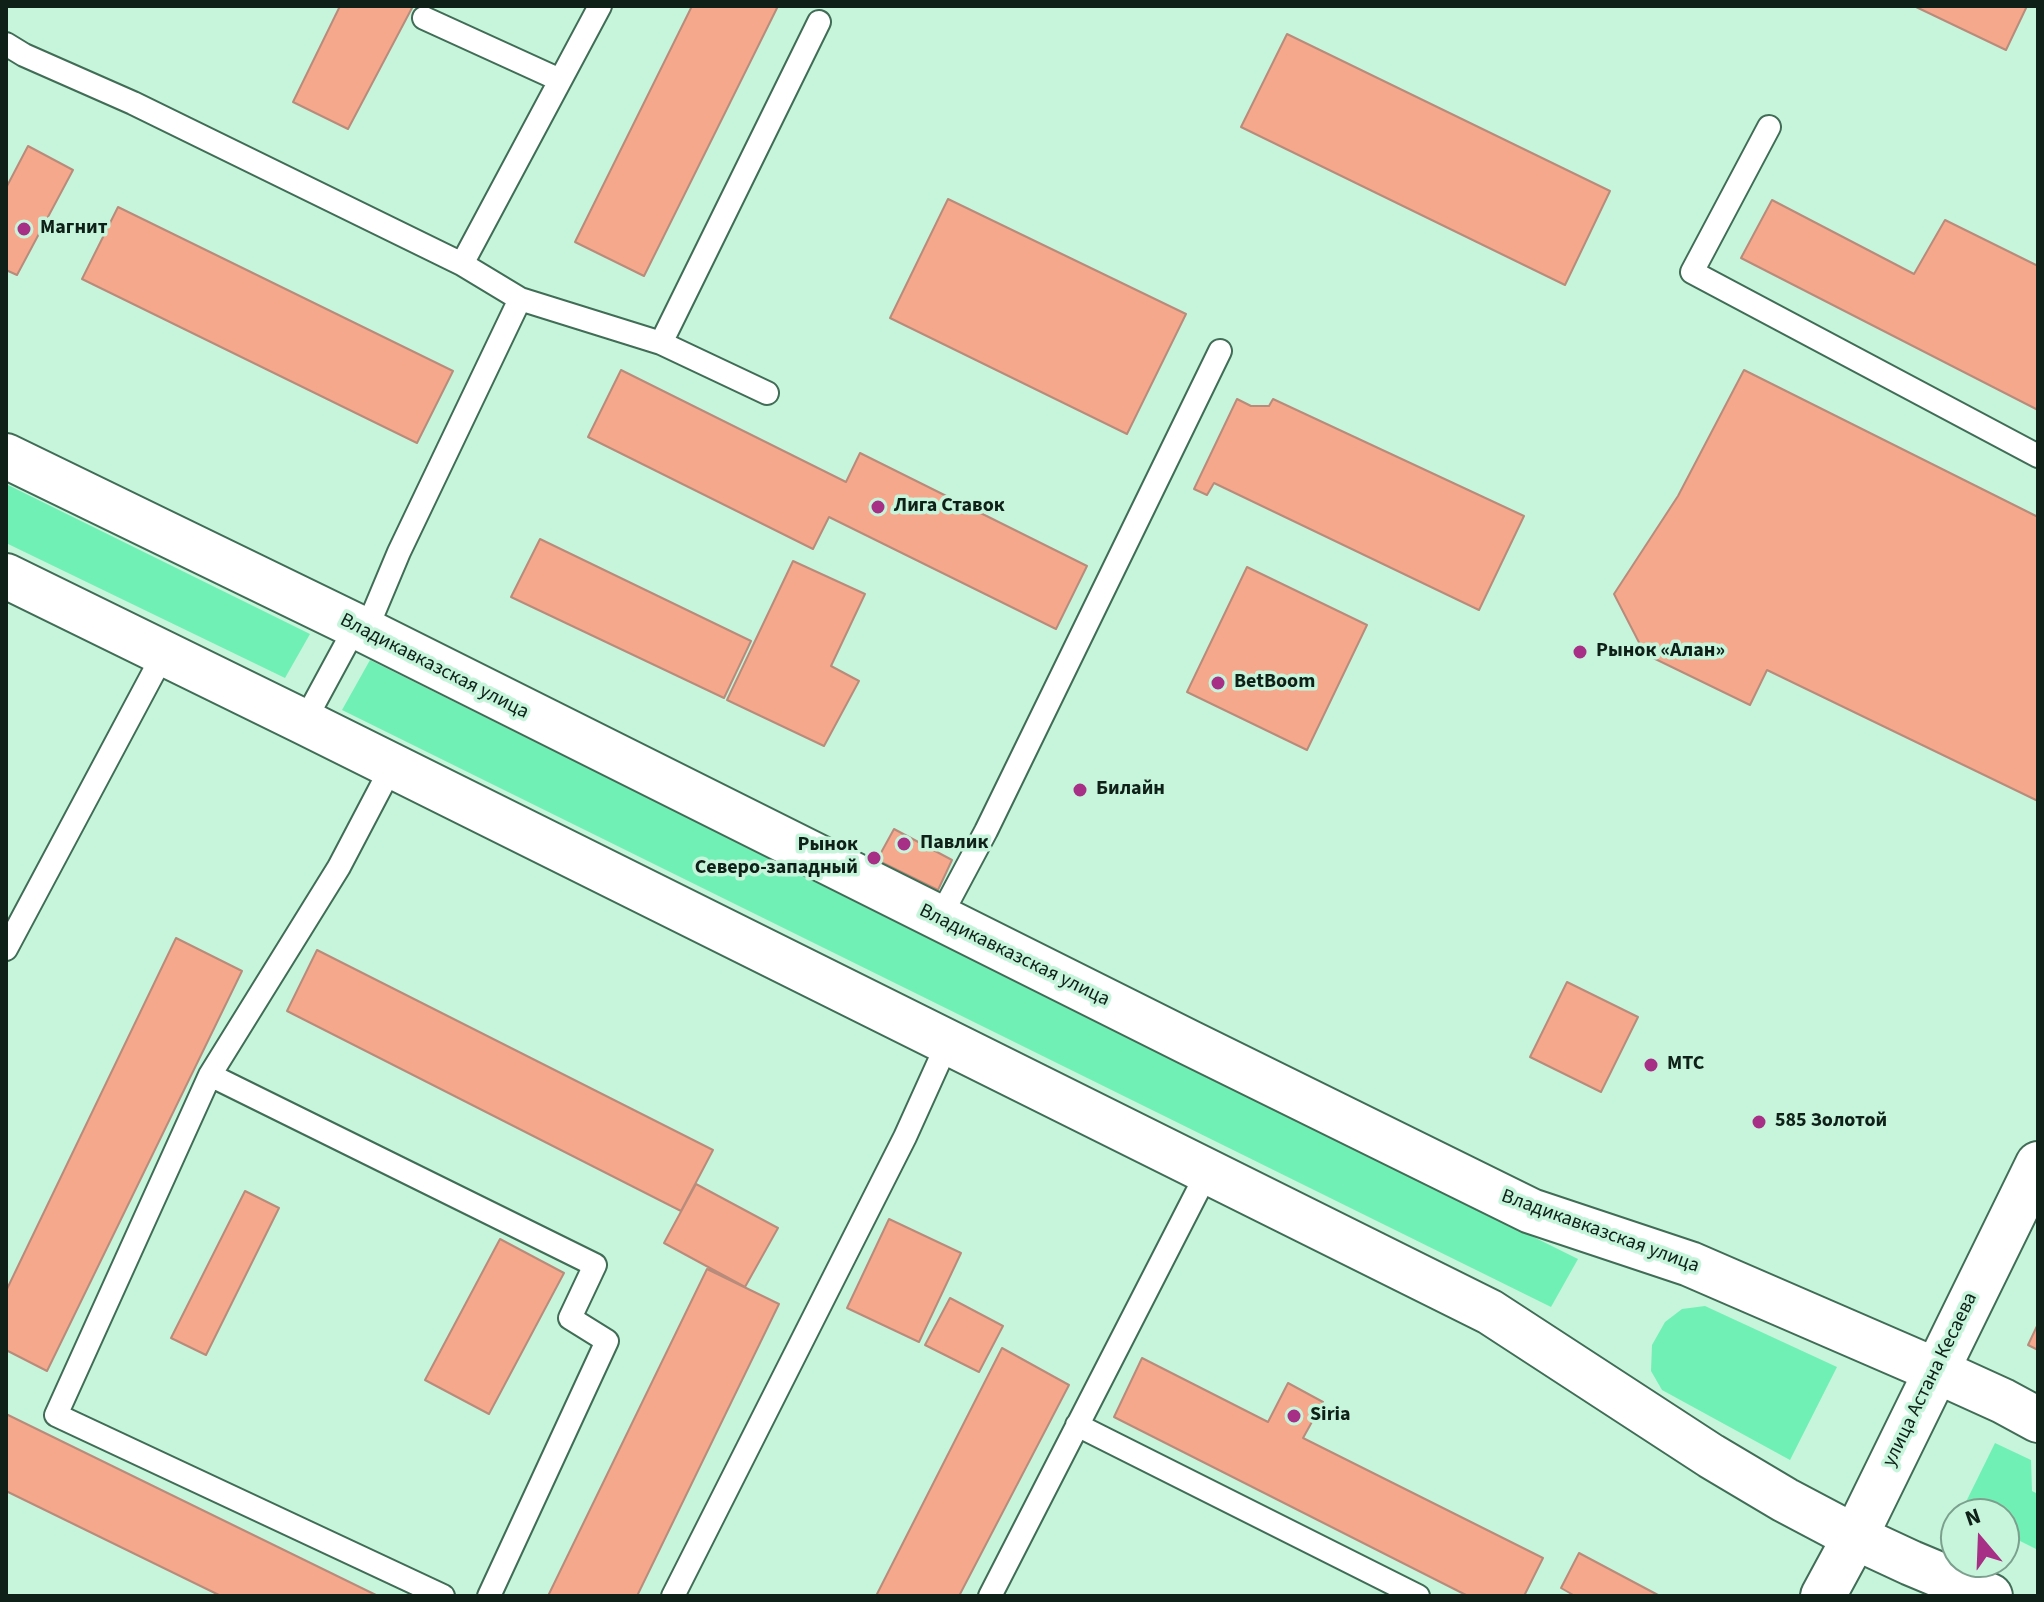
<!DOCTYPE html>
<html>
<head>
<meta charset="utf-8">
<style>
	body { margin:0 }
	#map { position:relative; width:2044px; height:1602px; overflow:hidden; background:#c6f5db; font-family:"Source Sans 3",sans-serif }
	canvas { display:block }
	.frame { position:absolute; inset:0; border:8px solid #0e2017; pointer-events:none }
	.north { position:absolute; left:1940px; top:1498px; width:80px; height:80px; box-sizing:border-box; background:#c6f5db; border:2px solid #7ca08d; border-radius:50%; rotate:341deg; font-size:22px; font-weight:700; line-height:32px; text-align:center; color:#0e2017 }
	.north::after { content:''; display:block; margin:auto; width:28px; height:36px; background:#a73086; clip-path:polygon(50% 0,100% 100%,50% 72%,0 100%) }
</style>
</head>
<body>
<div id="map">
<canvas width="2044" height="1602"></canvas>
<div class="frame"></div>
<div class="north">N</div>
</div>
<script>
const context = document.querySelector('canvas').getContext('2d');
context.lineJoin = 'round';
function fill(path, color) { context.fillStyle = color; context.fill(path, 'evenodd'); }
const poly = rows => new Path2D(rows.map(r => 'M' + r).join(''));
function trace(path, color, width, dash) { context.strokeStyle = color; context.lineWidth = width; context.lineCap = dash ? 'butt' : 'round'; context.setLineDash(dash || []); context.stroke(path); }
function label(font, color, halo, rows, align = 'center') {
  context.font = font + ' "Source Sans 3",sans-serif'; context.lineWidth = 7; context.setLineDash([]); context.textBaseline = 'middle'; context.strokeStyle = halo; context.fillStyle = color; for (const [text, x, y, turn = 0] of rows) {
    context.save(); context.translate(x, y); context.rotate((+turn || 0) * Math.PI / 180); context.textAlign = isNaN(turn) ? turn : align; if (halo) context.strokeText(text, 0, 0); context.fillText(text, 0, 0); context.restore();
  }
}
fill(poly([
	[6,484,310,634,285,678,6,543],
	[370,660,1578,1259,1551,1307,342,710],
	[1705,1306,1837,1367,1790,1460,1662,1390,1651,1371,1652,1345,1665,1322,1682,1309],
	[1995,1443,2031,1460,2032,1491,2038,1494,2038,1550,2006,1534,2004,1536,2004,1514,1960,1514]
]), '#71f0b5');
const building = poly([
	[340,6,413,6,348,129,293,102,340,6],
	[692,6,778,6,644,276,575,242,692,6],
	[1914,6,2027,6,2006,50,1914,6],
	[1287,34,1610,191,1565,285,1241,127,1287,34],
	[28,146,73,170,17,275,6,270,6,188,28,146],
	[948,199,1186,314,1127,434,890,318,948,199],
	[1772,200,1914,274,1945,220,2038,266,2038,410,1741,258,1772,200],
	[118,207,453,371,417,443,82,279,118,207],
	[621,370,846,482,860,453,1087,566,1056,629,829,517,813,549,588,437,621,370],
	[1744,370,2038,517,2038,801,1767,670,1750,705,1645,654,1614,594,1678,496,1744,370],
	[1237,399,1251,406,1269,406,1273,399,1524,516,1479,610,1214,483,1207,495,1194,489,1237,399],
	[540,539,751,641,724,698,511,597,540,539],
	[793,561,865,594,831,666,859,681,824,746,727,700,793,561],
	[1247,567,1367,625,1307,750,1187,692,1247,567],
	[894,829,952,860,938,890,877,860,894,829],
	[176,938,242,971,47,1371,6,1350,6,1291,176,938],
	[317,950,713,1150,681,1211,287,1011,317,950],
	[1567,982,1638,1017,1601,1092,1530,1057,1567,982],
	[696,1184,778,1228,745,1287,664,1243,696,1184],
	[245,1191,279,1208,206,1355,171,1338,245,1191],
	[889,1219,961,1253,919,1342,847,1308,889,1219],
	[500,1239,564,1273,489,1414,425,1380,500,1239],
	[707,1269,779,1304,637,1596,548,1596,707,1269],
	[950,1298,1003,1326,979,1372,925,1345,950,1298],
	[2038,1324,2038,1350,2028,1345,2038,1324],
	[1002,1348,1069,1385,959,1596,876,1596,1002,1348],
	[1142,1358,1268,1422,1288,1383,1323,1402,1303,1438,1543,1558,1524,1596,1468,1596,1114,1417,1142,1358],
	[6,1414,378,1596,221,1596,6,1491,6,1414],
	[1579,1553,1658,1595,1657,1596,1575,1596,1561,1588,1579,1553]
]);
fill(building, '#f6a88c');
trace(building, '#b88b7b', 2);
const service = poly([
	[424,18,560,80],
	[6,44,24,55,133,103,462,264,520,299,399,552,365,633],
	[1769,127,1692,272,2038,456],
	[462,264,600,6],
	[520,299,661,343,767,393],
	[661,343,819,22],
	[304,722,356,626],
	[392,766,339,867,210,1075,56,1415,443,1596],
	[939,919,986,831,1220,351],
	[6,949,164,653],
	[210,1075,595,1265,570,1318,607,1341,489,1596],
	[1077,1425,1418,1596],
	[673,1596,905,1137,948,1042],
	[990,1596,1208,1171]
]);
const tertiary = poly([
	[1823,1596,1855,1537,2038,1164]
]);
const secondary = poly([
	[6,456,356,626,1190,1043,1531,1211,1690,1264,1937,1371,2003,1401,2038,1420],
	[6,576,304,722,1490,1312,1711,1456,1785,1500,1855,1537,1911,1563,1990,1596]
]);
trace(service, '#416c56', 26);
trace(tertiary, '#416c56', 48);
trace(secondary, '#416c56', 48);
trace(service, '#fff', 22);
trace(tertiary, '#fff', 44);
trace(secondary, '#fff', 44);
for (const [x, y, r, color] of [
	[24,229,8,"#a73086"],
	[878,507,8,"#a73086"],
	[1580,652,8,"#a73086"],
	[1218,683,8,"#a73086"],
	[1080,790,8,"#a73086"],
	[904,844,8,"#a73086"],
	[874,858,8,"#a73086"],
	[1651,1065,8,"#a73086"],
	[1759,1122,8,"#a73086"],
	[1294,1416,8,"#a73086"]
]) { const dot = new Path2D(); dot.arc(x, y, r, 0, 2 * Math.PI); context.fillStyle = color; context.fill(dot); trace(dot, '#c6f5db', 3); }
label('bold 20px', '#0e2017', '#c6f5db', [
	["Магнит",40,229],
	["Лига Ставок",894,507],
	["Рынок «Алан»",1596,652],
	["BetBoom",1234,683],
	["Билайн",1096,790],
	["Павлик",920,844],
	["Рынок",858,846,"right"],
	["Северо-западный",858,869,"right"],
	["МТС",1667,1065],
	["585 Золотой",1775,1122],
	["Siria",1310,1416]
], 'left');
label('20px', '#0e2017', '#c6f5db', [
	["Владикавказская улица",434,667,27],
	["Владикавказская улица",1014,956,26],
	["Владикавказская улица",1600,1232,20],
	["улица Астана Кесаева",1931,1380,-64]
]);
</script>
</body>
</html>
